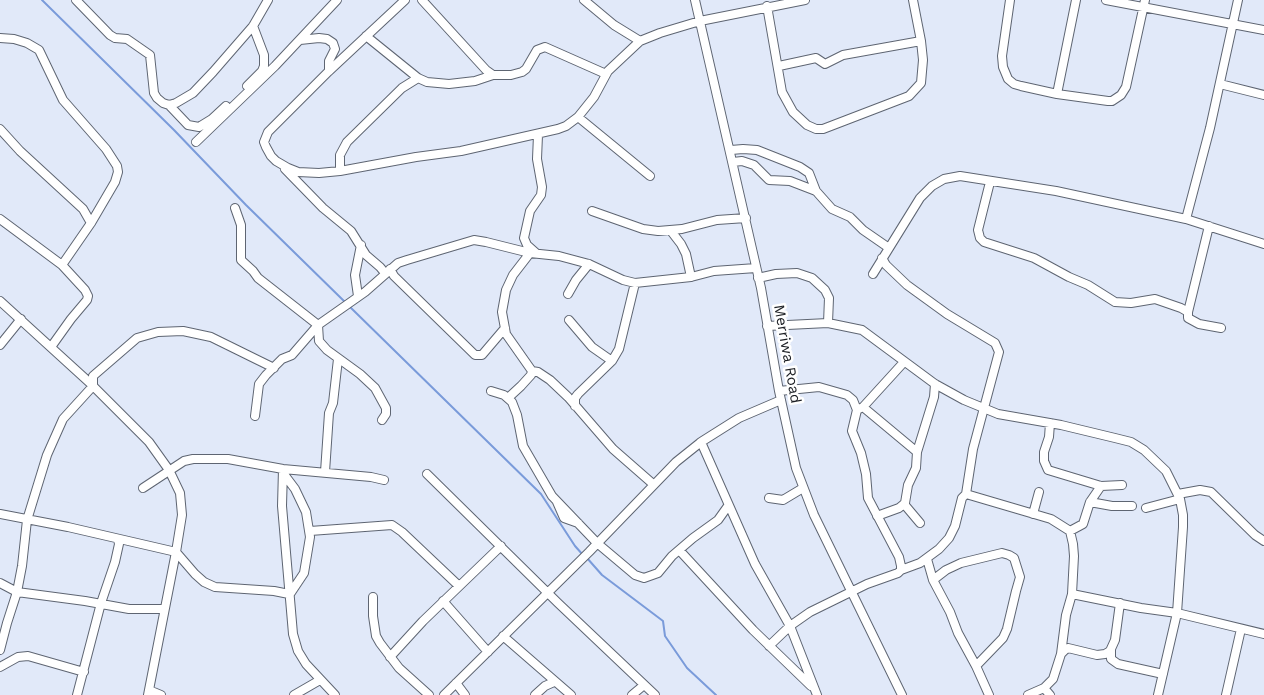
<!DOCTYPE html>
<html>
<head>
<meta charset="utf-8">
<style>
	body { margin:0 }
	canvas { display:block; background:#e1e9f9 }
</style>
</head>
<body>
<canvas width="1264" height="695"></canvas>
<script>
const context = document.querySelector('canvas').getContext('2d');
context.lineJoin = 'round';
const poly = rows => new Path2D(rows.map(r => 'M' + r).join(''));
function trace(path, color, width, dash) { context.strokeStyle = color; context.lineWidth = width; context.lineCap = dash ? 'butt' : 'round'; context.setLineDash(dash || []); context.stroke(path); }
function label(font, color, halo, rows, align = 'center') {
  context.font = font + ' "Work Sans",sans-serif'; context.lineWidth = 5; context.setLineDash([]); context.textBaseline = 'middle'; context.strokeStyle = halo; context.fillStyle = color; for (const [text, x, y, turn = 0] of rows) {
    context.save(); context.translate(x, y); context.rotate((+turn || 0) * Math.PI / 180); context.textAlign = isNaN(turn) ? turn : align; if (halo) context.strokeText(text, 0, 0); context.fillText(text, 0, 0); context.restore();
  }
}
trace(poly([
	[42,0,174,130,246,205,346,303],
	[349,306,541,494,575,546,583,555],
	[587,558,602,575,663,621,665,636,687,668,716,695]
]), '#7a9bda', 2);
const minor = poly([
	[76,0,110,35,115,38,127,39,150,55,154,93,157,98,163,103,169,105,176,103,193,93,213,72,253,26,268,0],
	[405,0,329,71,268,132,264,142,266,147,271,156,276,161,288,168,298,172,319,173,340,171,416,157,461,151,558,129,566,126,578,117,594,97,608,71,640,41,660,33,700,21,805,0],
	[422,0,486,70,493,75,511,75,522,72,526,69,537,50,545,47,606,74],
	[584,0,614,25,640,41],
	[695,0,761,288,779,391,796,468,814,515,902,695],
	[1010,0,1002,56,1003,67,1008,79,1014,84,1021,86,1057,94,1108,101,1112,101,1121,95,1126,87,1145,0],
	[1106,0,1264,30],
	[767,6,782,92,793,112,807,125,816,129,823,129,909,96,921,83,923,60,921,41,913,0],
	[366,36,418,78,427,82,449,84,475,81,493,75],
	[0,38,14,39,27,43,39,50,63,100,106,149,117,166,118,172,115,182,91,223,62,265],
	[300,40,319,38,327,39,333,43,335,49,329,61,329,71],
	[779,66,816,58,825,64,843,55,921,41],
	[1220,84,1264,95],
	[247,86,262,71,264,66,264,55,253,26],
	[1057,94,1076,0],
	[169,105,188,125,199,127,212,119,226,106],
	[578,117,650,176],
	[0,129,20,151,83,209,91,223],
	[196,142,275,66,337,0],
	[731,150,743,149,757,150,800,167,809,173,816,191],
	[733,162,742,161,754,165,769,180,790,181,816,191,832,209,850,217,863,230,889,248],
	[285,169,323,208,351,231,366,255,380,267,385,273],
	[340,171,340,155,347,142,402,88,418,78],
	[990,182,978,230,980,238,984,242,1034,258,1069,277,1088,285,1115,302,1131,303,1155,299,1181,308,1188,312],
	[235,208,241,225,241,260,253,271,258,278,318,325,319,341,327,350,360,374,375,388,386,408,386,414,382,420],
	[592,211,643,229,658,231,682,229,717,220,746,218],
	[0,219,62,265,85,290,88,296,87,300,71,319,51,347],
	[1186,219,1210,128,1238,0],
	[1209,226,1188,312,1188,318,1199,324,1221,328],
	[671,231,681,244,686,254,691,277],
	[536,253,527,245,524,238,530,211,541,195,542,187,537,159,538,135],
	[882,258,886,265,907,285,947,314,995,343,999,352,973,449,966,494,962,498,955,526,949,538,939,549,920,563,901,570],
	[390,269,394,276,475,355,482,355,505,328],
	[873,274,920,198,932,186,944,179,960,176,1056,191,1186,219,1264,244],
	[758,278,776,274,797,273,812,278,825,290,829,298,828,323],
	[568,294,576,280,589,264],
	[358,296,355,275,361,245],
	[0,301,90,383,149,442,169,470,180,493,182,515,176,552,148,695],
	[569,320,592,347,612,361],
	[767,326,828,323,862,330,935,384,964,400,998,414,1061,425,1115,438,1131,442,1144,450,1166,471,1180,499,1183,515,1183,527,1177,613,1264,634],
	[0,345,21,319],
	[532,371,538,372,550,380,568,397,613,449,653,484],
	[491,391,504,395,512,402,517,415,523,446,552,496,597,543,635,575,644,578,658,573,672,556,693,538,718,520,728,506],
	[508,398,521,386,531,375,532,371,506,334,502,312,506,290,513,275,530,253],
	[575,406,575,398,578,394,612,361,619,349,635,283],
	[863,407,917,452],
	[859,409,863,407,904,362],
	[255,416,259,384,266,375,282,359,292,355,318,325,365,292,398,263,407,260,474,240,486,242,530,253,559,256,589,264,623,280,635,283,691,277,714,271,756,268],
	[1050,423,1049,437,1044,452,1044,461,1048,470,1101,486,1122,485],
	[701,442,755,564,790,626,817,695],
	[283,469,282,506,293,634,298,651,306,664,335,695],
	[325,472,329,413,333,403,338,359],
	[283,473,295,489,306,512,310,537,304,573,290,594],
	[427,474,558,603,655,695],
	[143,488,184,461,193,459,228,459,283,469,371,477,384,480],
	[966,494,1051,519,1070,531,1073,544,1074,556,1072,594,1141,608,1177,613,1158,695],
	[1178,494,1200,490,1211,492,1255,535,1264,541],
	[769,498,783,500,803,488],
	[557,502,564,518,578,523],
	[1090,502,1112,506,1132,506],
	[904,504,920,523],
	[1146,508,1180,499],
	[0,514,68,527,176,552,195,574,204,582,215,587,274,591,289,594],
	[1033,514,1039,492],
	[877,516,899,508,905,503,908,485,916,468,917,452,934,397,935,384],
	[310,531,392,525,402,532,459,586],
	[1070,531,1083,524,1090,502,1101,486],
	[680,551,753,630,811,686],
	[927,559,933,580,950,612,958,633,976,666,989,695],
	[933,580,946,570,961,563,1002,553,1009,555,1014,558,1020,577,1016,591,1007,629,1003,638,976,666],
	[0,583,17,592,85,601,129,609,164,609],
	[373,597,373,616,376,636,380,643,399,668,429,695],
	[443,601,488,652],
	[503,636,571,695],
	[769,646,790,626,810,612,867,584,898,573,901,570,901,566,899,557,868,498,866,474,861,453,852,431,857,410,853,400,847,395,819,387,779,391],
	[1111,649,1111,659,1118,664,1163,674],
	[0,650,7,623,17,592,22,566,27,520,47,455,63,419,93,386,93,376,137,338,158,332,183,331,211,337,274,368],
	[1061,654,1066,615,1072,594],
	[390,657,423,621,501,546],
	[0,667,18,657,28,656,84,672],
	[456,683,465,695],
	[1044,688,1053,679,1061,654,1065,650,1068,648,1097,655,1105,654,1110,651,1115,640,1120,603],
	[149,690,161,695],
	[77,695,101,603,115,562,119,544,118,539],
	[294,695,320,680],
	[444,695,589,552,676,462,701,442,739,418,781,400],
	[535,695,545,686,554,682],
	[632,695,644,685],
	[1028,695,1044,688,1050,695],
	[1226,695,1241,629]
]);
trace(minor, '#5e6572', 10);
trace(minor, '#fff', 8);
label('15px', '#1c1f24', '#fff', [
	["Merriwa Road",787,354,80]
]);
</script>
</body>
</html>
